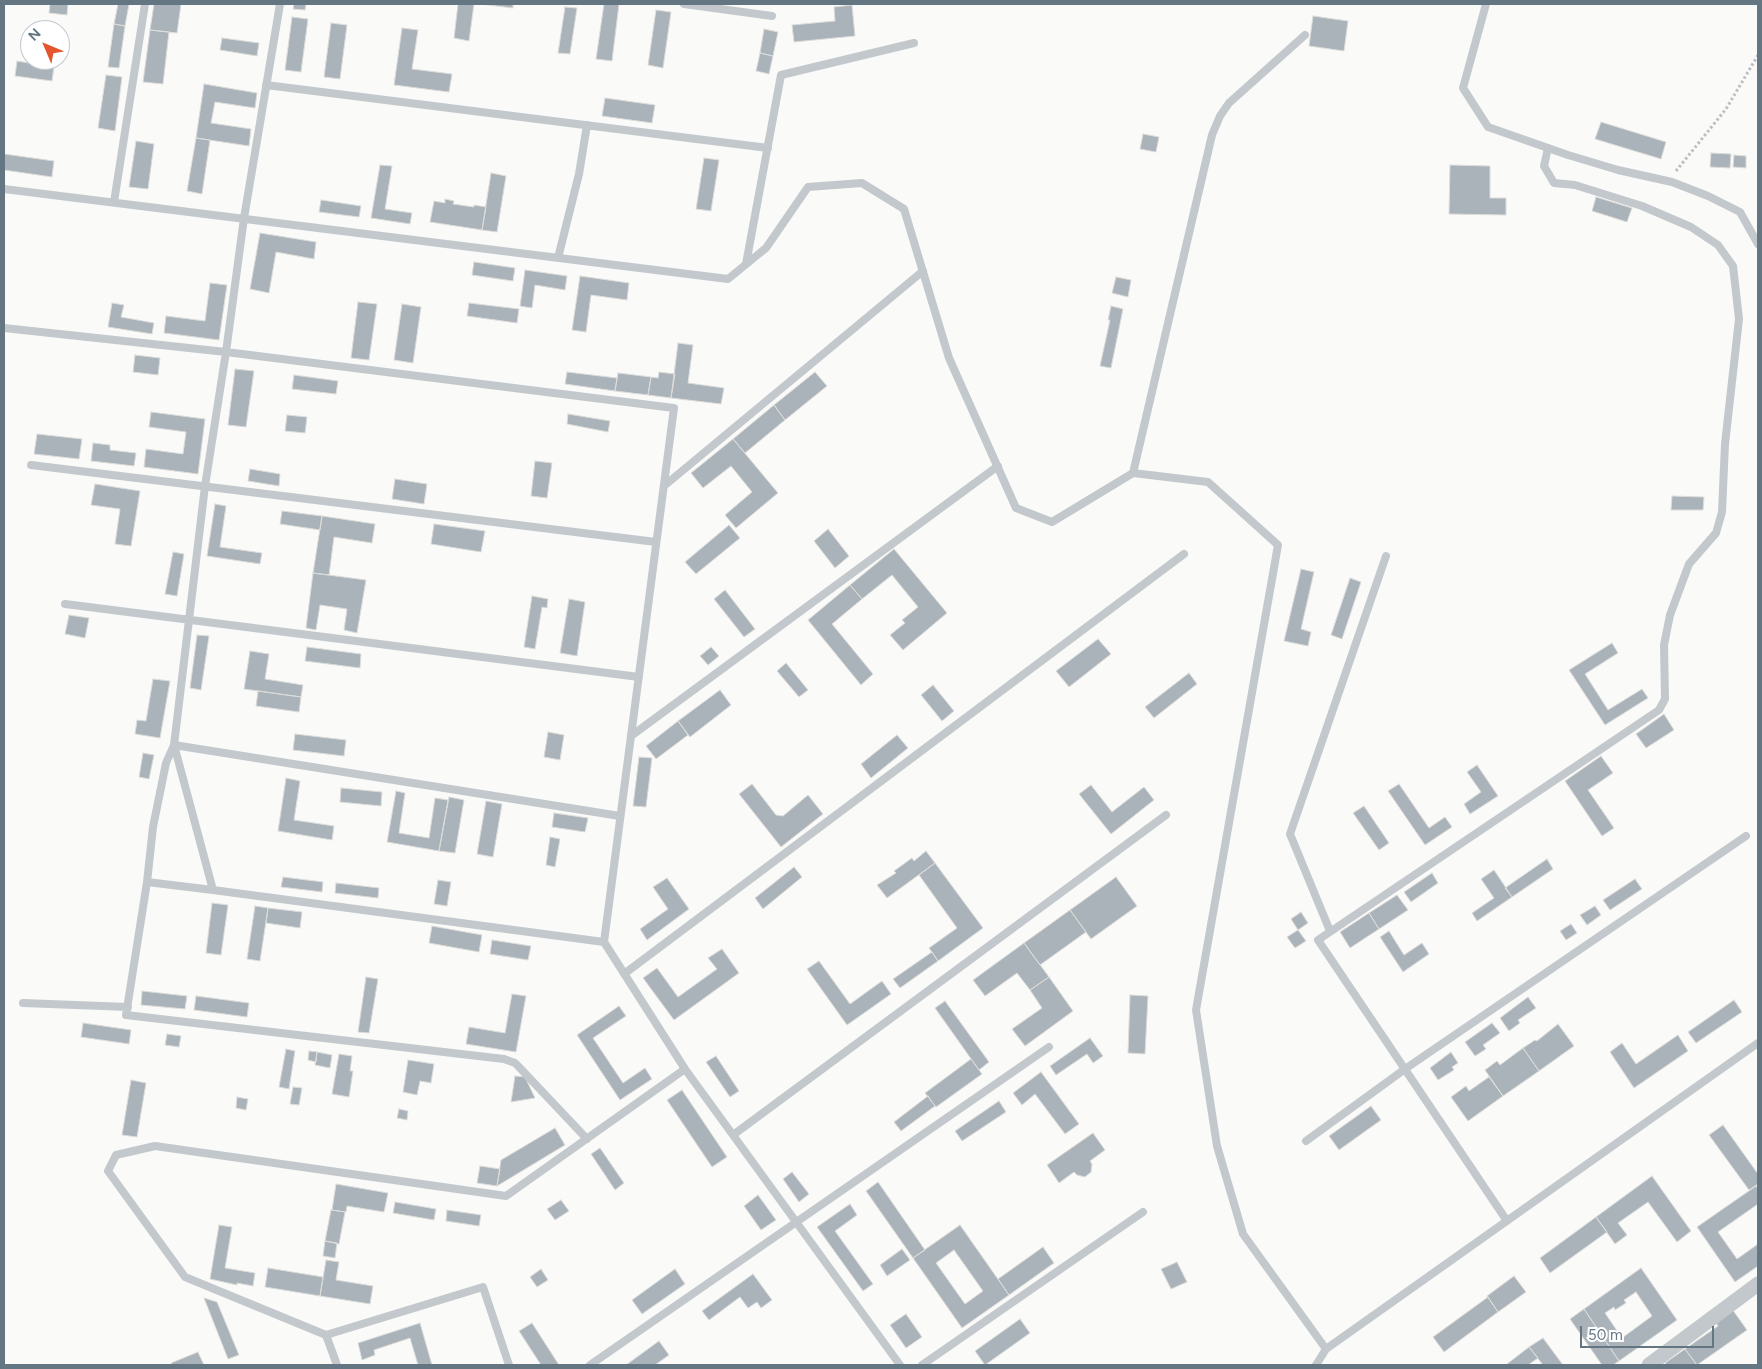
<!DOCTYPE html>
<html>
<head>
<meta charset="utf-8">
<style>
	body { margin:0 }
	#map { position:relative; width:1762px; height:1369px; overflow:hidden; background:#fafaf8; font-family:Figtree,sans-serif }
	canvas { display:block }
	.frame { position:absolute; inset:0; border:5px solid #657683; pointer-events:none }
	.north { position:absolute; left:20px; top:20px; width:50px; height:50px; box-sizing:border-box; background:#fff; border:1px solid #c1c8cd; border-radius:50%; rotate:315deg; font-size:14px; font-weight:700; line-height:20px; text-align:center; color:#657683 }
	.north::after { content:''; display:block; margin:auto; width:18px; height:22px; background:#e4572e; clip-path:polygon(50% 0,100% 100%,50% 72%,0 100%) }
	.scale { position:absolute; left:1580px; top:1326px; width:134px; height:22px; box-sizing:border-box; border:2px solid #657683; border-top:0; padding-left:6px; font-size:15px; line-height:18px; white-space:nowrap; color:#657683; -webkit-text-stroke:4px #fff; paint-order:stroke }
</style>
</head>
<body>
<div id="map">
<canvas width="1762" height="1369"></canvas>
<div class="frame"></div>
<div class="north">N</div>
<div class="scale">50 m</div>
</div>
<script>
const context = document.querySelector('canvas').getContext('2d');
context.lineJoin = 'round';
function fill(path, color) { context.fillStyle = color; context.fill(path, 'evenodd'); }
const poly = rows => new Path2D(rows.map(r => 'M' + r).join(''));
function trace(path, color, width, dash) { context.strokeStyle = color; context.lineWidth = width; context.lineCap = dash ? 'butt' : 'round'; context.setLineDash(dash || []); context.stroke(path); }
const building = poly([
	[50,4,68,4,67,15,49,13,50,4],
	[118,4,129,4,125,26,114,24,118,4],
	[154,4,181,4,177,33,150,30,154,4],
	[294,4,306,4,305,10,293,9,294,4],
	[458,4,474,4,469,41,454,38,458,4],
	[480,4,513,4,513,8,480,4],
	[604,4,619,4,612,61,596,59,604,4],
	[852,5,855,36,794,42,792,25,835,21,834,7,852,5],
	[565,7,577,8,570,54,558,53,565,7],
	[656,10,671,12,663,68,648,65,656,10],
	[1313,16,1348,21,1344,51,1309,46,1313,16],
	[292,17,308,19,301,72,285,70,292,17],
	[331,23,347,25,340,79,324,77,331,23],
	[114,24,125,26,119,68,108,67,114,24],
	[402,28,418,30,412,69,452,74,449,92,394,85,402,28],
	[764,29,778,32,773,56,760,53,764,29],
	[150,30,169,32,163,84,143,82,150,30],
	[222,38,259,43,257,56,220,50,222,38],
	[760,53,773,56,769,74,756,71,760,53],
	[17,61,54,67,52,81,15,76,17,61],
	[106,75,122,77,115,131,98,128,106,75],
	[204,84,257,93,255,108,215,102,211,123,251,129,249,146,196,138,204,84],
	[605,98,655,105,652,123,602,116,605,98],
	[1601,122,1666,142,1661,159,1595,139,1601,122],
	[1143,134,1159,137,1156,152,1140,149,1143,134],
	[196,138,210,140,202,194,187,191,196,138],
	[136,141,154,144,148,189,129,187,136,141],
	[1711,153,1731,154,1730,168,1710,167,1711,153],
	[4,154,54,161,52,177,4,170,4,154],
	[1734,155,1746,156,1746,168,1733,167,1734,155],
	[704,158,719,160,711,211,696,209,704,158],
	[380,165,392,166,385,209,412,213,410,224,371,218,380,165],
	[1450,165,1490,166,1490,198,1506,198,1506,215,1449,214,1450,165],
	[491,173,506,176,497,232,482,230,491,173],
	[1596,197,1632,208,1627,222,1592,211,1596,197],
	[445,199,454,201,453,204,474,207,474,205,486,207,482,230,430,222,434,201,445,203,445,199],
	[321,200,361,206,359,217,319,212,321,200],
	[260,233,316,242,314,259,276,252,269,293,250,289,260,233],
	[474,262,515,268,513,281,472,275,474,262],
	[525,270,567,276,565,290,535,285,532,308,520,306,525,270],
	[580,276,629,283,627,300,591,295,586,332,572,330,580,276],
	[1116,277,1131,280,1128,297,1112,293,1116,277],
	[210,283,227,285,219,340,164,333,166,316,205,321,210,283],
	[358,302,377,304,369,360,351,358,358,302],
	[112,303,124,305,121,317,154,323,152,334,108,327,112,303],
	[469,303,519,309,517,323,467,316,469,303],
	[402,304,421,307,413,363,394,360,402,304],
	[1111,306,1123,309,1111,368,1100,366,1110,320,1108,320,1111,306],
	[678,343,693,345,688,383,724,388,721,404,671,398,678,343],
	[135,355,160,358,158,375,133,372,135,355],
	[235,369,254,371,246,427,228,425,235,369],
	[567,372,617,378,615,391,565,384,567,372],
	[659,372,675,374,671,398,648,395,651,377,658,378,659,372],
	[815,372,827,386,785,420,774,405,815,372],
	[618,373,651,377,648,395,615,391,618,373],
	[294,375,338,381,336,394,292,389,294,375],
	[774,405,785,420,745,453,733,439,774,405],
	[151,412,205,419,198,474,144,467,146,449,183,454,186,432,149,427,151,412],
	[568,414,610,421,608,432,567,424,568,414],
	[287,415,307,417,305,433,285,431,287,415],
	[37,434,82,439,79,459,34,454,37,434],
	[733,439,778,493,736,528,725,515,752,492,731,466,703,488,691,473,733,439],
	[93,443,110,445,110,450,136,453,134,466,91,461,93,443],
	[535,461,552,463,547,498,531,496,535,461],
	[250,469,280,474,279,486,248,481,250,469],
	[395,479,427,484,424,504,392,499,395,479],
	[95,484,140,491,131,546,115,544,120,509,91,505,95,484],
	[1672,496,1704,497,1703,510,1671,510,1672,496],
	[215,504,226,506,220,547,262,553,260,564,207,556,215,504],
	[282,511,322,516,320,530,280,524,282,511],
	[322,516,375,524,372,543,334,537,329,575,313,573,322,516],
	[434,524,485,531,481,552,431,544,434,524],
	[729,525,740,538,696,574,685,562,729,525],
	[828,529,849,556,835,568,814,541,828,529],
	[894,549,947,613,903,650,890,635,905,623,902,620,918,607,892,575,862,599,850,585,894,549],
	[173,552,184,554,177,596,165,594,173,552],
	[1301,569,1314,572,1301,629,1311,632,1308,646,1284,641,1301,569],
	[313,573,366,580,357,633,344,630,347,609,320,605,316,630,306,628,313,573],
	[1350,578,1361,582,1342,639,1331,635,1350,578],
	[850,585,862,599,832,624,873,674,861,685,808,620,850,585],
	[725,590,755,629,744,637,714,599,725,590],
	[532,596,548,599,547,608,542,607,535,649,524,647,532,596],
	[569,599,585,602,577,656,560,653,569,599],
	[69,615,89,618,85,638,65,634,69,615],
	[197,635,209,636,201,690,190,688,197,635],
	[1098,639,1111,654,1069,687,1056,671,1098,639],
	[1612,643,1618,653,1585,674,1608,710,1642,689,1648,698,1605,725,1569,670,1612,643],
	[307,647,361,654,360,668,305,661,307,647],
	[711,647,719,656,708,665,700,656,711,647],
	[250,651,269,654,265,679,303,685,301,697,244,689,250,651],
	[786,663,808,690,799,697,777,671,786,663],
	[1189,673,1197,684,1154,718,1145,707,1189,673],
	[153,679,170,681,160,738,135,734,137,720,146,721,153,679],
	[933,685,954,711,942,721,921,695,933,685],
	[720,690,731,705,690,737,678,721,720,690],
	[258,691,301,697,299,712,256,706,258,691],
	[1664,714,1674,730,1646,748,1636,734,1664,714],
	[678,721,688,735,656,759,646,746,678,721],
	[548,732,564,735,560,760,544,757,548,732],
	[295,734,346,740,344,756,293,750,295,734],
	[897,735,908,748,871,778,861,764,897,735],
	[143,753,154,755,149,779,139,777,143,753],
	[1601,756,1613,773,1588,790,1614,828,1602,836,1565,781,1601,756],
	[639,757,652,758,646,807,633,806,639,757],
	[1477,765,1498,796,1470,814,1464,804,1481,792,1467,772,1477,765],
	[286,778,300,781,294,820,334,826,332,840,278,831,286,778],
	[752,784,776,815,783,816,808,795,823,814,781,847,739,794,752,784],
	[1399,784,1429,828,1445,817,1452,827,1425,845,1388,791,1399,784],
	[1091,785,1112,812,1144,787,1154,800,1111,834,1079,794,1091,785],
	[341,788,382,792,381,806,340,802,341,788],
	[396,791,405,793,399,833,429,838,435,798,448,800,439,851,387,842,396,791],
	[449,797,464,800,455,853,439,851,449,797],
	[486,801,502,804,493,857,477,854,486,801],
	[1364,806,1389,843,1379,850,1353,813,1364,806],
	[554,813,588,818,585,832,552,827,554,813],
	[550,837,560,839,555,867,546,865,550,837],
	[926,851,935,863,887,898,877,885,896,873,894,871,912,858,914,861,926,851],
	[1547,859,1553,869,1512,897,1505,888,1547,859],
	[935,863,983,928,938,961,929,948,957,928,919,875,935,863],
	[794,867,802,877,763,909,755,898,794,867],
	[1494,870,1512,897,1477,921,1472,913,1494,898,1481,879,1494,870],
	[1432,873,1438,883,1411,902,1404,892,1432,873],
	[283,877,323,882,322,892,281,887,283,877],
	[1116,877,1137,906,1091,939,1070,910,1116,877],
	[667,878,689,909,647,940,640,929,668,909,653,887,667,878],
	[1635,879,1642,889,1610,910,1603,900,1635,879],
	[438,880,451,882,447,906,434,904,438,880],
	[336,883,379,888,378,898,335,893,336,883],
	[1397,895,1408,910,1379,929,1369,913,1397,895],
	[212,903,228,905,221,955,206,953,212,903],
	[255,906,268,908,260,961,247,959,255,906],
	[1595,906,1601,915,1587,925,1580,915,1595,906],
	[268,908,302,912,300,928,266,923,268,908],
	[1070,910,1086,932,1040,965,1024,943,1070,910],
	[1301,912,1308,923,1298,930,1291,919,1301,912],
	[1369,913,1379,929,1350,948,1340,932,1369,913],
	[1571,924,1577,933,1566,940,1560,931,1571,924],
	[432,926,482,935,479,952,429,943,432,926],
	[1298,930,1306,941,1295,948,1287,937,1298,930],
	[1389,931,1404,955,1422,943,1429,954,1403,972,1380,937,1389,931],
	[492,940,531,946,528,960,490,954,492,940],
	[1024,943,1049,977,1030,990,1017,973,985,996,973,980,1024,943],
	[722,949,739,973,674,1020,643,978,657,968,678,997,717,969,708,958,722,949],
	[932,952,938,961,900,988,893,979,932,952],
	[819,961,850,1004,882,981,891,994,847,1025,807,969,819,961],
	[366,977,378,979,369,1033,358,1032,366,977],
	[1049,977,1073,1011,1025,1046,1012,1029,1042,1008,1030,990,1049,977],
	[142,991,187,996,185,1009,141,1005,142,991],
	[512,994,526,996,516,1052,466,1044,469,1027,505,1033,512,994],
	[1130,995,1148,996,1145,1054,1128,1053,1130,995],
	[196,996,249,1003,247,1017,194,1010,196,996],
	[1528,997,1536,1008,1518,1020,1520,1023,1509,1031,1500,1018,1528,997],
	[1734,1000,1742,1012,1696,1043,1688,1032,1734,1000],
	[945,1001,989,1062,979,1070,935,1008,945,1001],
	[619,1006,626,1016,593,1038,623,1083,645,1068,652,1079,620,1100,577,1035,619,1006],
	[83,1023,131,1030,129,1044,81,1037,83,1023],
	[1492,1023,1500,1033,1483,1045,1486,1049,1475,1056,1465,1042,1492,1023],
	[1558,1024,1574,1046,1539,1071,1523,1048,1535,1040,1537,1041,1558,1024],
	[167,1034,181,1036,179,1047,165,1045,167,1034],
	[1678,1035,1688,1051,1634,1088,1610,1052,1622,1043,1636,1064,1678,1035],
	[1090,1038,1103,1056,1093,1063,1087,1054,1056,1075,1050,1066,1090,1038],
	[1523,1048,1539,1071,1503,1096,1485,1070,1497,1061,1500,1065,1523,1048],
	[286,1049,295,1051,289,1089,279,1087,286,1049],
	[309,1051,317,1052,316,1062,308,1060,309,1051],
	[317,1052,332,1055,330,1068,315,1065,317,1052],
	[1451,1052,1458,1063,1452,1067,1454,1070,1438,1080,1430,1068,1451,1052],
	[339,1054,352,1056,350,1071,353,1071,349,1097,332,1094,339,1054],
	[716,1056,739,1091,730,1097,706,1062,716,1056],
	[971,1059,982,1074,936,1107,925,1093,971,1059],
	[408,1060,434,1064,431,1083,420,1081,417,1095,403,1092,408,1060],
	[1041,1072,1079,1124,1065,1134,1035,1094,1022,1105,1013,1093,1041,1072],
	[515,1076,525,1077,535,1098,511,1102,515,1076],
	[1489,1077,1503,1096,1468,1121,1451,1097,1466,1086,1469,1091,1489,1077],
	[131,1080,146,1083,137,1137,122,1135,131,1080],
	[293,1087,302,1088,299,1105,290,1104,293,1087],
	[682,1090,727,1157,712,1167,667,1100,682,1090],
	[928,1096,935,1106,901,1131,894,1122,928,1096],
	[237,1097,248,1099,246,1110,236,1108,237,1097],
	[999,1101,1006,1112,962,1141,955,1131,999,1101],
	[1371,1106,1381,1120,1339,1150,1329,1136,1371,1106],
	[399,1109,408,1111,407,1120,397,1118,399,1109],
	[1723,1125,1758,1174,1758,1184,1749,1190,1709,1135,1723,1125],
	[555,1128,565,1145,497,1186,501,1160,555,1128],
	[1093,1133,1105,1150,1090,1161,1092,1164,1091,1172,1085,1177,1077,1175,1074,1172,1059,1183,1047,1165,1093,1133],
	[600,1148,624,1183,615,1190,591,1154,600,1148],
	[480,1166,500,1169,497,1186,477,1183,480,1166],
	[792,1172,809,1194,799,1202,783,1179,792,1172],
	[1652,1176,1691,1231,1677,1242,1648,1202,1618,1223,1627,1235,1615,1244,1596,1217,1652,1176],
	[878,1182,925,1250,913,1258,866,1191,878,1182],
	[336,1184,388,1193,384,1212,347,1206,346,1212,332,1210,336,1184],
	[1756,1186,1758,1189,1758,1204,1718,1232,1737,1259,1758,1244,1758,1266,1735,1282,1697,1227,1756,1186],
	[758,1195,776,1220,761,1230,744,1206,758,1195],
	[561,1200,569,1211,555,1220,547,1209,561,1200],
	[395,1202,436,1209,434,1220,393,1213,395,1202],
	[850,1204,857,1215,835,1231,873,1284,863,1291,817,1227,850,1204],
	[331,1210,345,1212,339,1244,325,1241,331,1210],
	[447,1210,481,1215,479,1226,446,1221,447,1210],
	[1596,1217,1607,1232,1550,1273,1540,1258,1596,1217],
	[219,1225,232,1227,225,1268,255,1273,253,1286,237,1283,237,1285,210,1279,219,1225],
	[960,1225,1009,1295,962,1328,913,1258,960,1225],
	[954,1250,983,1291,965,1304,936,1263,954,1250],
	[325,1241,337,1243,335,1258,323,1256,325,1241],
	[1043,1247,1054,1263,1009,1295,998,1279,1043,1247],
	[902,1249,910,1260,887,1276,880,1265,902,1249],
	[326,1260,339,1262,336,1280,373,1286,370,1304,320,1296,326,1260],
	[1177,1262,1187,1282,1171,1289,1161,1269,1177,1262],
	[268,1268,323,1277,320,1296,265,1287,268,1268],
	[1641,1268,1677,1320,1619,1361,1584,1309,1641,1268],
	[1636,1292,1652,1316,1622,1338,1605,1313,1614,1307,1615,1310,1626,1303,1624,1300,1636,1292],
	[541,1269,548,1280,537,1287,530,1277,541,1269],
	[675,1269,685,1284,642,1314,632,1300,675,1269],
	[753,1274,772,1300,761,1308,757,1302,748,1308,740,1297,709,1320,702,1311,753,1274],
	[1514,1276,1526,1292,1498,1312,1487,1296,1514,1276],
	[1488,1297,1498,1312,1444,1352,1433,1337,1488,1297],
	[204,1298,217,1302,239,1355,228,1359,204,1298],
	[1584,1309,1619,1361,1613,1365,1602,1365,1570,1319,1584,1309],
	[1732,1309,1747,1330,1697,1365,1685,1349,1718,1326,1715,1321,1732,1309],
	[906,1314,922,1337,906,1348,890,1325,906,1314],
	[1020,1319,1030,1333,985,1365,975,1351,1020,1319],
	[420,1323,432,1365,418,1365,410,1338,374,1350,375,1355,362,1360,358,1343,420,1323],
	[532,1323,559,1365,541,1365,519,1331,532,1323],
	[1543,1338,1563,1365,1543,1365,1529,1347,1543,1338],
	[659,1341,669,1355,655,1365,626,1365,659,1341],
	[1529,1347,1538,1358,1528,1365,1508,1365,1507,1364,1529,1347],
	[1685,1349,1697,1365,1667,1365,1665,1363,1685,1349],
	[198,1352,204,1365,172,1365,171,1363,198,1352]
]);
fill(building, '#aab3b9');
trace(building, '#dcdcda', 1);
trace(poly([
	[1676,171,1726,109,1758,55]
]), '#bbbfc2', 3, [2.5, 2.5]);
trace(poly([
	[684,4,772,16],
	[1486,4,1463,88,1488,127,1568,155,1618,170,1672,182,1708,196,1740,212,1758,244],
	[266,85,768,148],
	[4,189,728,279,766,248,808,187,862,183,904,209,949,358,1016,508,1052,522,1133,473,1208,482,1278,545,1196,1010,1217,1146,1243,1234,1326,1349,1316,1365],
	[114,202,145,4],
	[558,258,579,174,587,125],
	[746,264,781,75,914,43],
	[4,328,226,352,244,218,280,4],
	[31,465,656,542],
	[1133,473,1212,135,1220,116,1229,103,1305,35],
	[664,486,923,271],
	[65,604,639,677],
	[631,736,998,466],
	[147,882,153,827,166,763,174,745,620,816],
	[213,890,147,882,126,1015,504,1059,515,1063,519,1067,587,1139],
	[1330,931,1290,834,1386,556],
	[604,942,213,890,174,745,205,486,226,352,674,408,604,942,685,1069],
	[624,974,1184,554],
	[23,1003,128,1007],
	[733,1135,1166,815],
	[1306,1141,1405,1069,1746,836],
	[1507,1221,1318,940,1659,710,1665,699,1664,645,1670,615,1689,564,1716,533,1722,512,1725,444,1739,319,1733,266,1718,245,1691,227,1642,206,1575,185,1554,183,1544,166,1548,148],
	[326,1335,483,1287,509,1365],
	[1326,1349,1758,1043],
	[337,1365,326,1335,185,1277,108,1171,116,1155,155,1146,506,1196,685,1069,900,1365],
	[590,1365,1049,1047],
	[922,1365,1143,1212]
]), '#c3c8cc', 8);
trace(poly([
	[1649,1365,1758,1284]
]), '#c3c8cc', 15);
</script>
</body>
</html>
